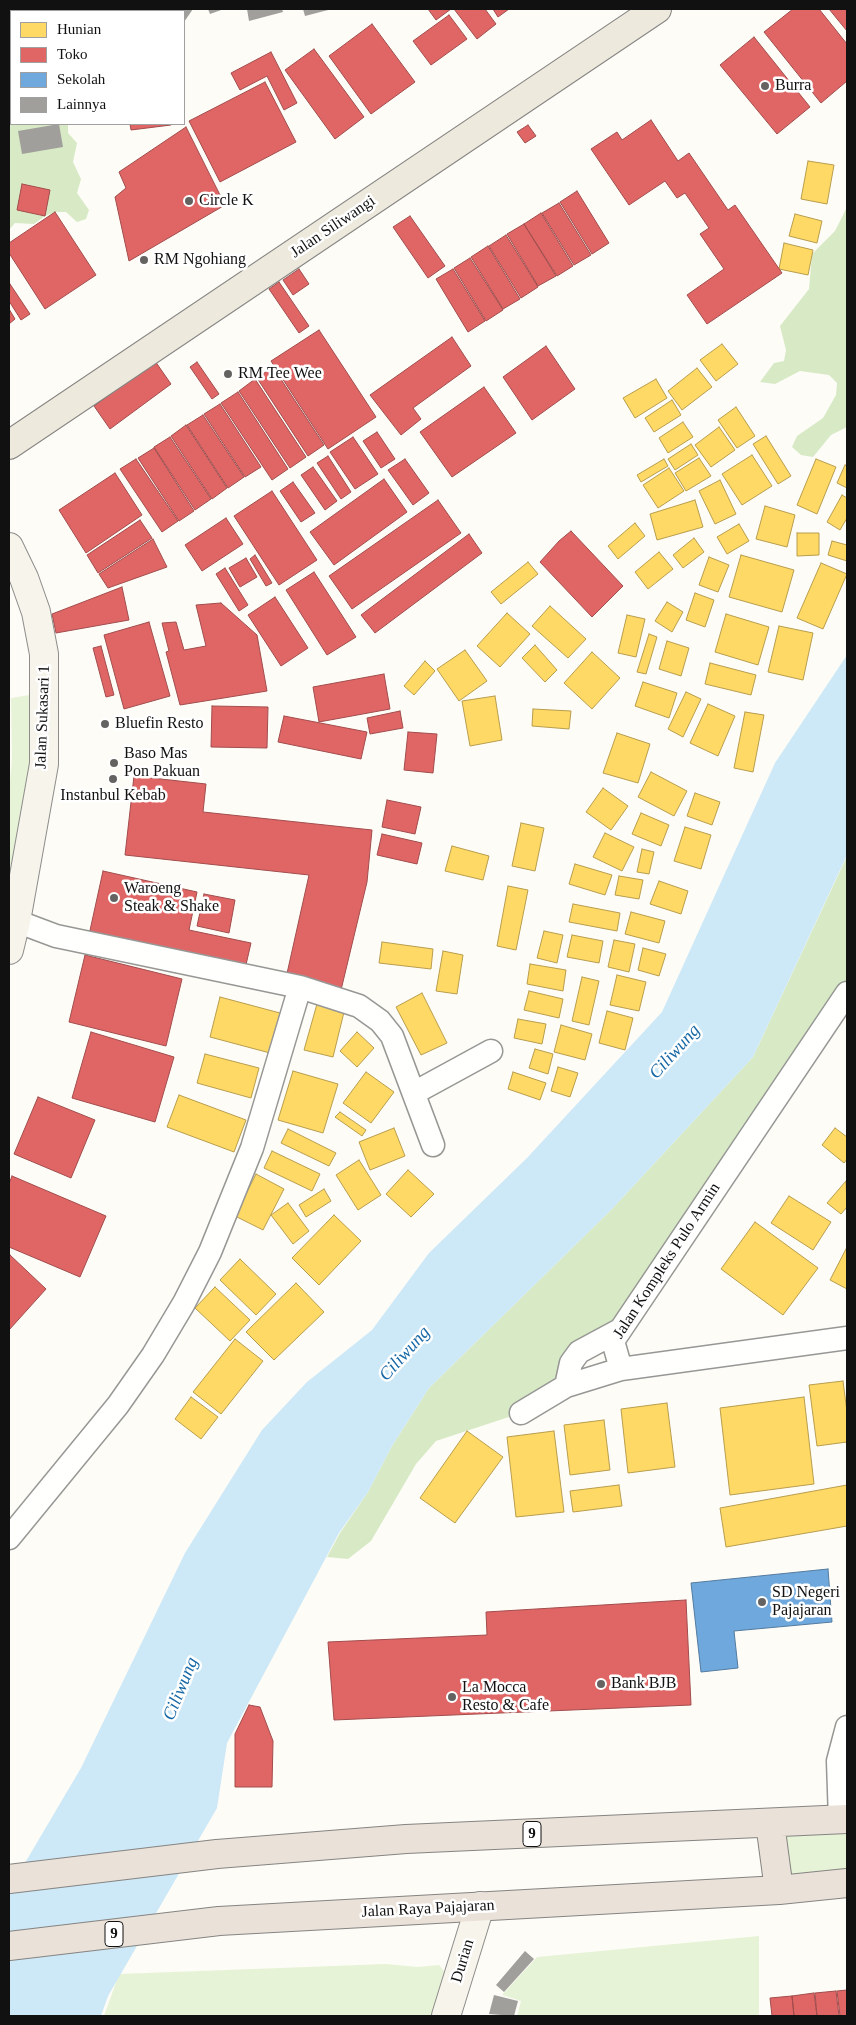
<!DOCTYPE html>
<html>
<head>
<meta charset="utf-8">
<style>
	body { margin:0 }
	#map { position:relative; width:856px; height:2025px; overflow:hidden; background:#fdfcf7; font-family:"Times New Roman",serif }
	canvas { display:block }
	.frame { position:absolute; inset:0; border:10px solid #111; pointer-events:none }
	.legend { position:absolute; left:10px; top:10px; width:175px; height:115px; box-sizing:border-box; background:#fff; border:1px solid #a0a0a0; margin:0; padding:6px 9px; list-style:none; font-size:15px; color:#111 }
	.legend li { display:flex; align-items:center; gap:10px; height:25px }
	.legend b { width:25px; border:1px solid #a0a0a0 }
</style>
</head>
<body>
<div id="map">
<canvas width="856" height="2025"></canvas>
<div class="frame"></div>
<ul class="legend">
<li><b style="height:14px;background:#ffd966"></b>Hunian</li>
<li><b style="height:14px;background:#e06666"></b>Toko</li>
<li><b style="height:14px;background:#6fa8dc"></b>Sekolah</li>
<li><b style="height:14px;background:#a19f9c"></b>Lainnya</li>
</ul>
</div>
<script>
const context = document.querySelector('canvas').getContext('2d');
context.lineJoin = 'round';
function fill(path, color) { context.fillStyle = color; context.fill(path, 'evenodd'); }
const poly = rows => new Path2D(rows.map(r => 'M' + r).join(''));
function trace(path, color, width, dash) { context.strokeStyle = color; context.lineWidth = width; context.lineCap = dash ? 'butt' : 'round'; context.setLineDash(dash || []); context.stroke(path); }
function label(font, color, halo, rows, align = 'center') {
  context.font = font + ' "Times New Roman",serif'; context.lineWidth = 5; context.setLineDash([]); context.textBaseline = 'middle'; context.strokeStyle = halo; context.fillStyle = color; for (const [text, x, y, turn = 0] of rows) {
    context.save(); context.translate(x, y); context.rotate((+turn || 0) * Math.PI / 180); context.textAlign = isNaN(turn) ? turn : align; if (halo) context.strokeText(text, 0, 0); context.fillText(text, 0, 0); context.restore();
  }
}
fill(poly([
	[29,695,34,746,16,861,9,871,9,794,12,758,11,698],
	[847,1819,847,1883,779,1890,770,1823],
	[759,1936,759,2016,517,2016,521,2001,502,1995,537,1957],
	[386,1964,418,1967,439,1965,453,1982,442,2016,104,2016,119,1974]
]), '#e7f3d7');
fill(poly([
	[11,67,11,124,68,124,68,133,77,143,73,162,81,179,77,193,89,210,86,219,77,222,66,212,55,212,45,216,34,224,15,223,9,230,9,69],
	[847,207,847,427,831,435,813,457,801,455,792,447,797,436,823,418,836,395,837,383,829,375,800,371,775,384,760,382,774,363,784,361,786,350,780,326,809,289,812,254,835,231],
	[847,856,847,995,618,1331,521,1413,436,1441,416,1464,371,1541,348,1559,327,1557,340,1533,368,1492,392,1446,429,1388,611,1210,753,1057]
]), '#d8eac5');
fill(poly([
	[847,655,847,855,753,1057,611,1210,429,1388,392,1446,368,1492,339,1533,227,1743,217,1808,108,1996,101,2016,9,2016,9,1890,81,1768,185,1553,262,1430,307,1382,372,1330,429,1253,527,1158,662,1012,775,763]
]), '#cde8f7');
const homes = poly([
	[808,161,834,165,827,204,801,199,808,161],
	[795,214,822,221,817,243,789,236,795,214],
	[784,243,813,250,808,275,779,269,784,243],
	[722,344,738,364,716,381,700,360,722,344],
	[697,368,712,387,682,410,668,391,697,368],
	[656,379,667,398,635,418,623,398,656,379],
	[672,400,681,415,654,432,645,418,672,400],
	[736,407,755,436,737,448,718,420,736,407],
	[683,422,693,437,668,453,659,438,683,422],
	[719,427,735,450,711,467,695,445,719,427],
	[766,436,791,476,778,484,753,444,766,436],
	[691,444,698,455,675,470,668,459,691,444],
	[752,455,772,486,742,505,722,474,752,455],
	[699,458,711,476,686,491,675,473,699,458],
	[664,459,668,466,641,482,637,475,664,459],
	[816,459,836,467,817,514,797,505,816,459],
	[845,465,847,466,847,488,837,483,845,465],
	[669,468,684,491,658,508,643,485,669,468],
	[720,480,736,514,715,524,699,491,720,480],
	[842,495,847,498,847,518,840,530,827,522,842,495],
	[695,500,703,527,657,540,650,514,695,500],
	[765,506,795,515,787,547,756,539,765,506],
	[635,523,645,536,618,559,608,546,635,523],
	[739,524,749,541,727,554,717,537,739,524],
	[797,533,819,533,819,555,797,556,797,533],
	[694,538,704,552,683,568,673,555,694,538],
	[832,541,847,545,847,561,828,555,832,541],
	[659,552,673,569,648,589,635,572,659,552],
	[741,555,794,570,782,612,729,597,741,555],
	[709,557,729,565,718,592,699,585,709,557],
	[528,562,538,574,501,604,491,592,528,562],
	[821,563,847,574,823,629,797,618,821,563],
	[695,593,714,600,705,627,686,620,695,593],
	[667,602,683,612,672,632,655,621,667,602],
	[550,606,586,639,568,658,532,626,550,606],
	[507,613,530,634,500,667,477,646,507,613],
	[726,614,769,627,758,665,715,652,726,614],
	[627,615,645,619,636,657,618,653,627,615],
	[779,626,813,633,803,680,768,672,779,626],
	[649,634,657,637,646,674,637,672,649,634],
	[667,641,689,648,681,676,659,669,667,641],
	[535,645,557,670,545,682,522,658,535,645],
	[465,650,487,681,459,701,437,669,465,650],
	[592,652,620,678,592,709,564,683,592,652],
	[425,661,435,671,414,695,404,686,425,661],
	[710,663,756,675,751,695,705,684,710,663],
	[643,682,677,693,669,718,635,706,643,682],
	[686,692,701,699,683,737,668,729,686,692],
	[495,696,502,740,470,746,462,701,495,696],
	[708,704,735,716,718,756,690,743,708,704],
	[533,709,571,711,569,729,532,726,533,709],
	[745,712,764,715,753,772,734,768,745,712],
	[617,733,650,744,638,783,603,773,617,733],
	[651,772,687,791,674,816,638,797,651,772],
	[603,788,628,806,611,830,586,812,603,788],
	[695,793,720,802,712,825,687,816,695,793],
	[641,813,669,825,661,846,632,834,641,813],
	[521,823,544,828,535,871,512,866,521,823],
	[685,827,711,835,701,869,674,861,685,827],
	[605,833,634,847,622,871,593,857,605,833],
	[452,846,489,856,483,880,445,871,452,846],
	[642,849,654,852,649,874,637,872,642,849],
	[575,864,612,875,605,895,569,884,575,864],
	[619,876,643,880,639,899,615,895,619,876],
	[659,881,688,891,681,914,650,904,659,881],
	[508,886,528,890,516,950,497,946,508,886],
	[573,904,620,913,617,931,569,922,573,904],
	[631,912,665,921,659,943,625,934,631,912],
	[544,931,563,935,557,963,537,958,544,931],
	[572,935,603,941,599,963,567,957,572,935],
	[614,940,635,944,629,972,608,967,614,940],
	[382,942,433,949,431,969,379,963,382,942],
	[643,948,666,954,659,976,638,970,643,948],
	[443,951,463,955,457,994,436,991,443,951],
	[530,964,566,970,563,991,527,984,530,964],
	[617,975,646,982,639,1011,610,1005,617,975],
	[582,977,599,981,589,1025,572,1021,582,977],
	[529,991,563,999,559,1018,524,1010,529,991],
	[422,993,447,1043,421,1055,396,1007,422,993],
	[220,997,280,1013,270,1053,210,1037,220,997],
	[317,1004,345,1008,333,1057,304,1050,317,1004],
	[607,1011,633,1018,625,1050,599,1043,607,1011],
	[518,1019,546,1024,542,1044,514,1038,518,1019],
	[561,1025,592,1034,585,1060,554,1052,561,1025],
	[357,1032,374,1048,357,1067,340,1051,357,1032],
	[535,1049,553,1054,548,1074,529,1068,535,1049],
	[205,1054,259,1068,251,1098,197,1083,205,1054],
	[558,1067,578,1073,570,1097,551,1091,558,1067],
	[293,1071,338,1084,323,1133,278,1120,293,1071],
	[366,1072,394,1092,371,1123,343,1103,366,1072],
	[513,1072,546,1083,540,1100,508,1089,513,1072],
	[179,1095,246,1120,234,1152,167,1127,179,1095],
	[340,1112,366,1130,362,1136,335,1117,340,1112],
	[394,1128,405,1156,370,1170,359,1142,394,1128],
	[835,1128,847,1137,847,1159,844,1163,822,1145,835,1128],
	[288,1129,336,1153,329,1166,281,1143,288,1129],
	[272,1151,320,1174,312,1191,264,1168,272,1151],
	[359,1160,381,1195,358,1210,336,1175,359,1160],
	[408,1170,434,1194,411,1217,386,1194,408,1170],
	[256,1174,284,1189,263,1230,235,1216,256,1174],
	[846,1181,847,1207,841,1214,827,1203,846,1181],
	[324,1189,331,1201,306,1217,299,1205,324,1189],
	[789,1196,831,1222,813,1250,771,1223,789,1196],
	[288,1203,309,1231,293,1244,271,1215,288,1203],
	[334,1215,361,1241,319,1285,292,1258,334,1215],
	[755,1222,818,1268,783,1315,721,1269,755,1222],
	[847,1247,847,1289,830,1280,847,1247],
	[240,1259,276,1294,256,1315,220,1280,240,1259],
	[296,1283,324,1312,274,1360,246,1332,296,1283],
	[215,1287,250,1320,230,1341,195,1308,215,1287],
	[235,1339,263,1361,221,1414,193,1392,235,1339],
	[843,1381,847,1412,847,1442,817,1446,809,1385,843,1381],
	[191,1397,218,1417,201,1439,175,1419,191,1397],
	[804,1397,814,1484,730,1495,720,1408,804,1397],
	[667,1403,675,1467,628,1473,621,1409,667,1403],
	[604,1420,610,1470,570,1475,564,1425,604,1420],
	[467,1431,503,1457,455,1523,420,1498,467,1431],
	[554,1431,564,1512,516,1517,507,1437,554,1431],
	[619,1485,622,1506,573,1512,570,1491,619,1485],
	[847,1485,847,1526,726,1547,720,1508,847,1485]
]);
fill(homes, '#ffd966');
trace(homes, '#b89d4c', 1);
const shops = poly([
	[428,9,451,9,436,20,428,9],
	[454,9,485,9,496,24,477,39,454,9],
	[493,9,509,9,498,17,493,9],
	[793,9,819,9,847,44,847,81,821,103,764,32,793,9],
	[829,9,847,9,847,31,829,9],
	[449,15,467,39,431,65,413,41,449,15],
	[372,24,415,82,371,114,329,56,372,24],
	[754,37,810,107,777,134,720,65,754,37],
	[314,49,364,117,335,139,285,70,314,49],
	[271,52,297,103,284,110,267,76,240,90,231,73,271,52],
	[265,82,296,142,220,182,189,121,265,82],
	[651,120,678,161,689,153,728,210,735,205,782,273,707,324,687,295,724,269,700,234,709,228,685,193,677,198,665,181,629,205,591,149,617,132,622,140,651,120],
	[130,124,171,124,171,125,131,130,130,124],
	[528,125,536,136,525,143,517,132,528,125],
	[186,127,225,205,129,261,115,197,126,188,119,172,186,127],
	[22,184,50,190,45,216,17,210,22,184],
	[577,191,609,243,592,254,560,202,577,191],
	[559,203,591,255,574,265,542,213,559,203],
	[55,212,96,275,45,309,9,253,9,243,55,212],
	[541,213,573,266,557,276,524,224,541,213],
	[410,216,445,266,428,278,393,227,410,216],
	[524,224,556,276,538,286,507,234,524,224],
	[506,235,538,287,521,298,489,246,506,235],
	[488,246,520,299,503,309,471,257,488,246],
	[470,258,503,310,486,321,454,268,470,258],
	[299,269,309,284,293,295,283,280,299,269],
	[453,269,485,321,468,332,436,279,453,269],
	[279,282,309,326,299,333,269,289,279,282],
	[10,284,30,314,21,320,9,301,10,284],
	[9,309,15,319,9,324,9,309],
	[319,330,376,417,328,449,271,361,319,330],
	[452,337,471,366,413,408,421,419,401,435,370,395,452,337],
	[546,346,575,389,532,420,503,377,546,346],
	[155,361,171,384,110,429,94,406,155,361],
	[197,362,219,394,212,399,190,367,197,362],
	[273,367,324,445,308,456,257,378,273,367],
	[255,379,306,457,290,468,239,391,255,379],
	[484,387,516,433,452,477,420,432,484,387],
	[238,392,288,469,272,480,221,403,238,392],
	[220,404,261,467,245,477,204,414,220,404],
	[203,415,244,477,228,488,187,425,203,415],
	[186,425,227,488,212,499,171,436,186,425],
	[377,432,395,459,381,468,363,441,377,432],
	[170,437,211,499,195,510,154,447,170,437],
	[353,437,378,474,355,489,330,452,353,437],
	[154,448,194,511,179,521,138,458,154,448],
	[328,456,351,492,341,499,317,463,328,456],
	[136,459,178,521,162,532,120,469,136,459],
	[405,459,429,493,413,505,388,470,405,459],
	[313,467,337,501,325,510,301,475,313,467],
	[115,473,142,515,86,553,59,510,115,473],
	[384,479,407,512,334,565,310,532,384,479],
	[293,482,315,513,301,522,280,491,293,482],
	[272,491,317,560,279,585,234,516,272,491],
	[438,500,461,533,352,609,329,576,438,500],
	[226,518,243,544,202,571,185,545,226,518],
	[140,520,152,538,98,573,87,555,140,520],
	[571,531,623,586,592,617,540,562,559,541,571,531],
	[469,534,482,553,375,633,361,615,469,534],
	[153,539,167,567,108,588,99,574,153,539],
	[255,555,272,583,266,586,250,559,255,555],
	[246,558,257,577,240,587,229,568,246,558],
	[225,568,248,605,239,611,216,574,225,568],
	[314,572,356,637,327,655,286,590,314,572],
	[122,587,129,620,56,633,52,614,122,587],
	[275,597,308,648,281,666,248,615,275,597],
	[221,603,257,635,267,691,180,705,166,652,169,651,162,623,176,622,184,650,206,646,196,605,221,603],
	[149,622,170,696,124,709,104,635,149,622],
	[101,646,114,695,106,697,93,648,101,646],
	[384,674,390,709,319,722,313,687,384,674],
	[212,706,268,707,267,748,211,747,212,706],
	[400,711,403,728,370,734,367,718,400,711],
	[284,716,367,732,361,759,278,742,284,716],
	[408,732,437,734,433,773,404,770,408,732],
	[134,776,206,784,203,812,372,830,367,882,341,990,286,978,309,875,125,855,134,776],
	[387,800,421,807,415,834,382,827,387,800],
	[382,834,422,843,417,864,377,855,382,834],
	[103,871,197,892,189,930,251,943,245,969,89,935,103,871],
	[204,894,235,900,229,933,197,926,204,894],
	[85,955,182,979,166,1046,69,1022,85,955],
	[91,1032,174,1057,155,1122,72,1098,91,1032],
	[38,1097,95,1120,71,1178,14,1154,38,1097],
	[12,1176,106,1216,80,1277,9,1247,9,1184,12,1176],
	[10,1255,46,1289,9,1330,9,1256,10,1255],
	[686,1600,691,1705,334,1720,328,1642,487,1635,486,1612,686,1600],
	[249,1705,260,1707,273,1741,272,1787,235,1787,235,1734,249,1705],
	[847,1990,847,2016,840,2016,837,1991,847,1990],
	[836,1991,839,2016,817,2016,815,1993,836,1991],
	[814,1993,817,2016,794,2016,792,1996,814,1993],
	[792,1996,794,2016,772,2016,770,1998,792,1996]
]);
fill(shops, '#e06666');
trace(shops, '#a24c4c', 1);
const schools = poly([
	[828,1569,832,1622,734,1631,738,1668,701,1672,691,1583,828,1569]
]);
fill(schools, '#6fa8dc');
trace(schools, '#537b9f', 1);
fill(poly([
	[25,9,46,9,47,11,27,11],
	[91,9,114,9,110,11,87,11],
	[160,9,193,9,184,22,184,11,158,11],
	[208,9,224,9,210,14],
	[247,9,282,9,283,12,249,21],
	[303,9,332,9,305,16],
	[11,15,11,29,9,23,9,16],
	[9,35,11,40,11,57,9,58],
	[59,124,63,147,22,154,18,131],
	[525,1951,534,1959,504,1992,496,1985],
	[494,1995,518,2001,514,2016,489,2014]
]), '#a19f9c');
const street = poly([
	[9,921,16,921,56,936,300,987,359,1006,380,1021,392,1036,433,1145],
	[847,993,613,1341,621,1369,847,1338],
	[414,1093,491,1051],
	[566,1386,571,1363,579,1352,618,1331],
	[521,1413,566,1386,621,1369],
	[9,1538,118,1405,153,1355,184,1303,210,1252,252,1148,300,987],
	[840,1820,838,1761,847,1727]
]);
const secondary = poly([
	[9,547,24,578,36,612,44,654,44,764,16,921,9,950],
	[446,2016,480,1906]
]);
const primary = poly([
	[9,445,657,9]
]);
const highway = poly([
	[770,1823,779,1890],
	[9,1879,217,1854,406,1839,847,1819],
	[9,1946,219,1921,779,1890,847,1883]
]);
trace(street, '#979795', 25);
trace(secondary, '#8e8d8b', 30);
trace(primary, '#858482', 30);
trace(highway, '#858482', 30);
trace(street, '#fffffe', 22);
trace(secondary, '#f6f4eb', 28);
trace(primary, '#ede9dc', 28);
trace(highway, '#eae1d8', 28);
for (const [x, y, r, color] of [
	[765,86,5,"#646362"],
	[189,201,5,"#646362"],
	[144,260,5,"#646362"],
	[228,374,5,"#646362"],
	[105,724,5,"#646362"],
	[114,763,5,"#646362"],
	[113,779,5,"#646362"],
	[114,898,5,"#646362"],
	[762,1602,5,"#646362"],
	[601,1684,5,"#646362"],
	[452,1697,5,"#646362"]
]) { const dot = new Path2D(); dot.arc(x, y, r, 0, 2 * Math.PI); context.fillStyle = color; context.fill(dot); trace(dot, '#fff', 2); }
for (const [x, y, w] of [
	[532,1834,18],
	[114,1934,18]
]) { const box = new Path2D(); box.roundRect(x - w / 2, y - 12.5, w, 25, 4); context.fillStyle = '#fff'; context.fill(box); trace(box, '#111', 1); }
label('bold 15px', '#111', null, [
	["9",532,1834],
	["9",114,1934]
]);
label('16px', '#111', '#fff', [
	["Burra",775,86],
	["Circle K",199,201],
	["RM Ngohiang",154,260],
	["RM Tee Wee",238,374],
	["Bluefin Resto",115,724],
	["Baso Mas",124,754],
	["Pon Pakuan",124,772],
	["Instanbul Kebab",113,796,"center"],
	["Waroeng",124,889],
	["Steak & Shake",124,907],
	["SD Negeri",772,1593],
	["Pajajaran",772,1611],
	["Bank BJB",611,1684],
	["La Mocca",462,1688],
	["Resto & Cafe",462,1706]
], 'left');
label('16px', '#111', '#fff', [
	["Jalan Siliwangi",333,227,-34],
	["Jalan Sukasari 1",43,717,-88],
	["Jalan Kompleks Pulo Armin",667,1261,-57],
	["Jalan Raya Pajajaran",428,1909,-3],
	["Durian",463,1961,-73]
]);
label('italic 18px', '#1768a6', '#fff', [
	["Ciliwung",675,1052,-48],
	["Ciliwung",405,1354,-48],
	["Ciliwung",181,1689,-68]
]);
</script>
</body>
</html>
